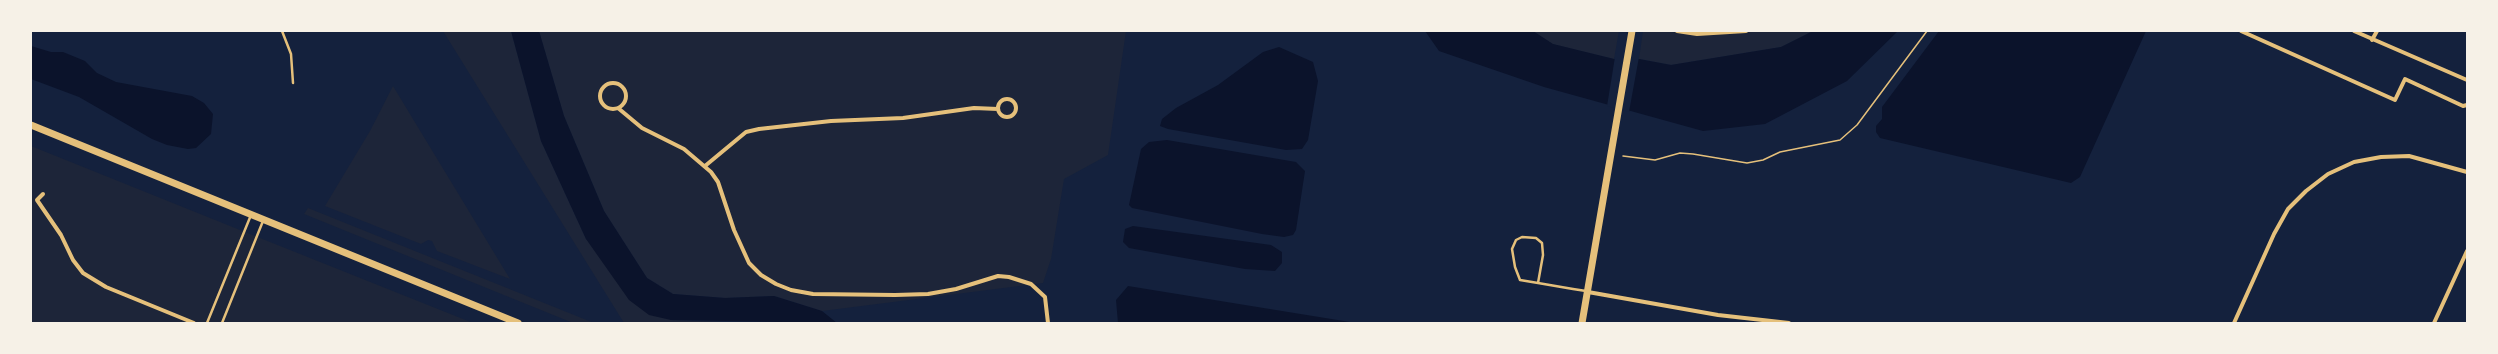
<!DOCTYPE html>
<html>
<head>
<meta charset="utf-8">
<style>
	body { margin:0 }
	#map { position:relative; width:2498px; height:354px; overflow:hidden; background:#14213d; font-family:"Nunito Sans",sans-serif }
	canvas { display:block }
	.frame { position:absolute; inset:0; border:32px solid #f6f1e7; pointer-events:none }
</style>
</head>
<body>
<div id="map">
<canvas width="2498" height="354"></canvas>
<div class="frame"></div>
</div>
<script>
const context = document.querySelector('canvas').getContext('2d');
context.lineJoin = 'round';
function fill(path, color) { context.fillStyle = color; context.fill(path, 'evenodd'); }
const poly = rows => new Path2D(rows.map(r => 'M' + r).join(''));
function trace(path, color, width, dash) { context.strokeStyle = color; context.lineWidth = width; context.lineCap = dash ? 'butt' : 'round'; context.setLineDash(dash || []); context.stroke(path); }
fill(poly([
	[443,31,511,31,541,141,586,239,671,320,755,323,624,323],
	[539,31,1126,31,1108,155,1064,179,1051,259,1043,283,822,311,774,296,725,298,673,294,647,278,604,211,564,116],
	[1533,31,1619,31,1614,59,1552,44],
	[1643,31,1813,31,1781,47,1671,65,1639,59],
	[393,86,510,279,437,251,432,241,428,240,421,244,325,206,370,131],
	[31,146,245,232,473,323,31,323],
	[308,208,594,323,573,323,304,214]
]), '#1d2539');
fill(poly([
	[511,31,539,31,564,116,604,211,647,278,673,294,725,298,774,296,822,311,837,323,671,320,649,315,629,300,586,239,541,141],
	[1425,31,1533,31,1553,44,1614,59,1639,59,1671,65,1781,47,1813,31,1898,31,1847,81,1765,124,1703,131,1544,87,1439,51],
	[1939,31,2146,31,2080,177,2071,183,1880,138,1876,132,1876,126,1882,119,1882,107],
	[31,46,51,52,63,52,85,61,97,73,116,82,192,96,204,103,213,114,211,134,196,148,188,149,167,145,152,139,79,97,31,79],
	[1279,47,1313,62,1318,81,1308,140,1302,149,1286,150,1168,129,1160,126,1162,119,1176,108,1218,85,1263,52],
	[1167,140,1296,162,1305,171,1296,230,1293,235,1284,237,1262,234,1132,208,1129,205,1141,149,1149,142],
	[1133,226,1271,245,1282,252,1282,263,1275,271,1245,269,1129,248,1123,242,1125,229],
	[1128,286,1356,323,1118,323,1116,300]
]), '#0b132b');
fill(poly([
	[1615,57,1639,57,1629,112,1607,106]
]), '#14213d');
trace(poly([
	[1623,156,1655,160,1680,153,1693,154,1747,163,1763,160,1780,152,1840,140,1857,125,1927,31]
]), '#e5c07b', 1.5);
trace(poly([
	[282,31,291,54,293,83],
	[1538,283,1543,255,1542,243,1536,238,1522,237,1516,240,1512,249,1515,267,1520,280,1538,283,1573,289,1586,291],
	[207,323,251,215],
	[222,323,263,221]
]), '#e5c07b', 2.5);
trace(poly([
	[1677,31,1697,34,1746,31],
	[2241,31,2395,100,2405,79,2463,106,2467,105],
	[2354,31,2467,80],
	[2372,40,2377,31],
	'600 96a13 13 0 1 1 26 0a13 13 0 1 1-26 0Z',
	'998 108a9 9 0 1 1 18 0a9 9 0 1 1-18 0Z',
	[618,108,642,128,684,149,711,172,718,182,734,230,749,263,761,275,776,284,791,290,813,294,895,295,928,294,956,289,998,276,1009,277,1031,284,1045,297,1048,323],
	[705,166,746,132,759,129,831,121,903,118,974,108,998,109],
	[43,194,37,200,61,235,73,260,83,273,106,287,194,323],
	[1588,292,1718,315,1789,323],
	[2234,323,2274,234,2288,209,2306,191,2328,174,2354,162,2381,157,2409,156,2467,172],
	[2434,323,2467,251]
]), '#e5c07b', 4);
trace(poly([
	[31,125,518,323],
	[1582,323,1632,31]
]), '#e5c07b', 7);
</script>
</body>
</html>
